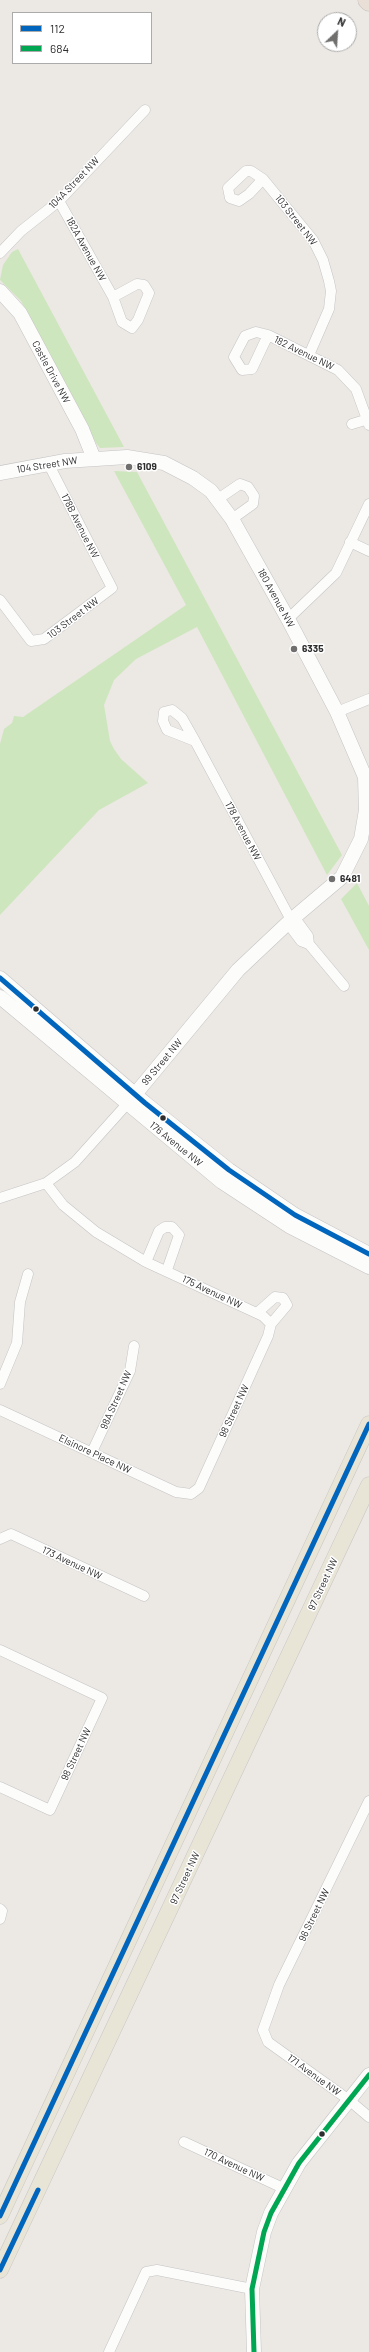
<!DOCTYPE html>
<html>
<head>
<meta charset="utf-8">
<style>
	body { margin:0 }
	#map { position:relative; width:369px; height:2352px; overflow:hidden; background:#ece8e4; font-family:Barlow,sans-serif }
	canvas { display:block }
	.legend { position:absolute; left:12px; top:12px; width:140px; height:52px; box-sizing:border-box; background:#fff; border:1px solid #ababab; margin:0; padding:5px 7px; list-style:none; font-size:12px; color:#2e2e2e }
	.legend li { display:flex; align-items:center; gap:8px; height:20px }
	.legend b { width:20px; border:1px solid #ababab }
	.north { position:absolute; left:317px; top:12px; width:40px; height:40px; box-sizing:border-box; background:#fff; border:1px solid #ababab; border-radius:50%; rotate:25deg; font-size:11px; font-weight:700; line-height:16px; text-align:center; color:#2e2e2e }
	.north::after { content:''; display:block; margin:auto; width:14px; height:18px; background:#706f6e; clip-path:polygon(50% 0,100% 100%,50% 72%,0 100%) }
</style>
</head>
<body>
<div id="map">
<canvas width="369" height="2352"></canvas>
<ul class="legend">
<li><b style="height:5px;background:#0065bd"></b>112</li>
<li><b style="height:5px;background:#00a651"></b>684</li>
</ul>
<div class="north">N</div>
</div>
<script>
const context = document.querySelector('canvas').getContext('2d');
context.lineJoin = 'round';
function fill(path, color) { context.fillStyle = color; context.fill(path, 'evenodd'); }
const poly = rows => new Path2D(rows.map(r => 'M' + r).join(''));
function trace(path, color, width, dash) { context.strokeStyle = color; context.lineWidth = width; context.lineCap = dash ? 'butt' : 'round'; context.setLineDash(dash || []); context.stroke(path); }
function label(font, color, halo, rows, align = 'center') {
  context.font = font + ' Barlow,sans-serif'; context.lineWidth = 3; context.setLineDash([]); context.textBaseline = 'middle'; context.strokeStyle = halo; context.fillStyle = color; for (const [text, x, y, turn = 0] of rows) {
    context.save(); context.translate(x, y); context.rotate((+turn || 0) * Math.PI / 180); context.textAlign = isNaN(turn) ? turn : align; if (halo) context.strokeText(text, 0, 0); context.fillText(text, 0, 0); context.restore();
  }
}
fill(poly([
	[18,249,124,447,100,448,96,443,21,301,0,280,3,265,12,252],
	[114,471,137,472,342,855,327,875,197,627,136,659,114,680,104,705,110,741,114,749,121,759,148,783,99,810,0,915,0,744,4,729,12,723,14,716,23,717,186,605],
	[357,883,369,906,369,950,341,899]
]), '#cee6be');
const street = poly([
	[263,179,249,194,239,201,230,198,228,188,246,171,251,171,263,179,313,240,323,260,329,281,331,291,329,309,309,355],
	[59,201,113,297,122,322,132,328,138,320,149,293,144,285,137,284,113,297],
	[0,253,21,231,59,201,145,110],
	[268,335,252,369,242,370,234,357,245,336,256,332,268,335,338,370,356,389,369,425],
	[352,424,368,419],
	[218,499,240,484,248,487,254,496,253,504,232,519],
	[350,542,369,551],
	[0,600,31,641,44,639,112,588,48,463],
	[288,619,336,573,369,504],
	[337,712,369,699],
	[195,741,167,730,163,721,164,712,172,710,182,718,195,741,291,920],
	[291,920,289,925,301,941,309,944,344,986],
	[291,920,297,921,308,936,309,944],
	[46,1183,63,1205,96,1232,146,1262,263,1316,271,1324],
	[0,1198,46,1183,75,1162,127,1104],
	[146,1262,159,1231,165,1227,172,1227,179,1235,167,1270],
	[257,1313,275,1297,283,1298,287,1305,271,1324],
	[0,1384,17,1343,20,1302,28,1274],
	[0,1410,176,1492,191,1494,199,1488,268,1336,271,1324],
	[92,1452,130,1371,134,1346],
	[0,1539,11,1534,144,1596],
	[0,1650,102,1698,50,1810,0,1787],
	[369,1801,279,1985,263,2030,268,2042,349,2100,369,2117],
	[0,1909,2,1911,0,1919],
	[184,2142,283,2188],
	[109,2352,146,2272,157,2270,252,2289]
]);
const secondary = poly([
	[0,291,20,313,82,429,94,459],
	[0,473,65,461,127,457,164,463,193,478,211,491,232,519,288,619,337,712,365,777,366,810,361,839,342,877,291,920,238,970,127,1104],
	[0,978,145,1103,229,1170,295,1215,369,1254],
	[0,997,222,1182,289,1226,369,1267],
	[254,2352,252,2289,264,2232,271,2213,299,2163,369,2075]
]);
const primary = poly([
	[0,2216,369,1424],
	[0,2270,369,1485]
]);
const highway = poly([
	[367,0,369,2]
]);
trace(street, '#c5c4c5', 11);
trace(secondary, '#c5c4c5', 15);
trace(primary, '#c6c5c4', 17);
trace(highway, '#c6c5c4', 19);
trace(street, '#fcfcfb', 10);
trace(secondary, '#fcfcfb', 14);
trace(primary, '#e8e4d6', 16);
trace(highway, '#eadfd6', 18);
trace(poly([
	[0,978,145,1103,229,1170,295,1215,369,1254],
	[0,2216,369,1424],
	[0,2270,38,2190]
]), '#0065bd', 5);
trace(poly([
	[254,2352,252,2289,264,2232,271,2213,299,2163,369,2075]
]), '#00a651', 5);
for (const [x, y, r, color] of [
	[129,467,4,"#706f6e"],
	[294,649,4,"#706f6e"],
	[332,879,4,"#706f6e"],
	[36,1009,3.5,"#2e2e2e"],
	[163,1118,3.5,"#2e2e2e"],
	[322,2134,3.5,"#2e2e2e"]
]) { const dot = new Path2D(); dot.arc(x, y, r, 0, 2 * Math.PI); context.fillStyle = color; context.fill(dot); trace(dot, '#fff', 1.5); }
label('10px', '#2e2e2e', '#fff', [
	["104A Street NW",74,183,-46],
	["103 Street NW",296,220,52],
	["182A Avenue NW",86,249,61],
	["182 Avenue NW",304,353,26],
	["Castle Drive NW",51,372,62],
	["104 Street NW",47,465,-9],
	["178B Avenue NW",80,526,63],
	["180 Avenue NW",276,598,61],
	["103 Street NW",73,618,-37],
	["178 Avenue NW",243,831,62],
	["99 Street NW",162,1062,-50],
	["176 Avenue NW",176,1144,39],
	["175 Avenue NW",212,1292,25],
	["98A Street NW",116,1400,-66],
	["98 Street NW",234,1411,-65],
	["Elsinore Place NW",95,1454,25],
	["173 Avenue NW",72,1563,25],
	["97 Street NW",323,1584,-65],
	["98 Street NW",76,1754,-65],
	["97 Street NW",185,1878,-65],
	["96 Street NW",314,1915,-64],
	["171 Avenue NW",314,2075,36],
	["170 Avenue NW",234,2165,25]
]);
label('bold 10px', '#2e2e2e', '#fff', [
	["6109",137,467],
	["6335",302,649],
	["6481",340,879]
], 'left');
</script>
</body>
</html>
